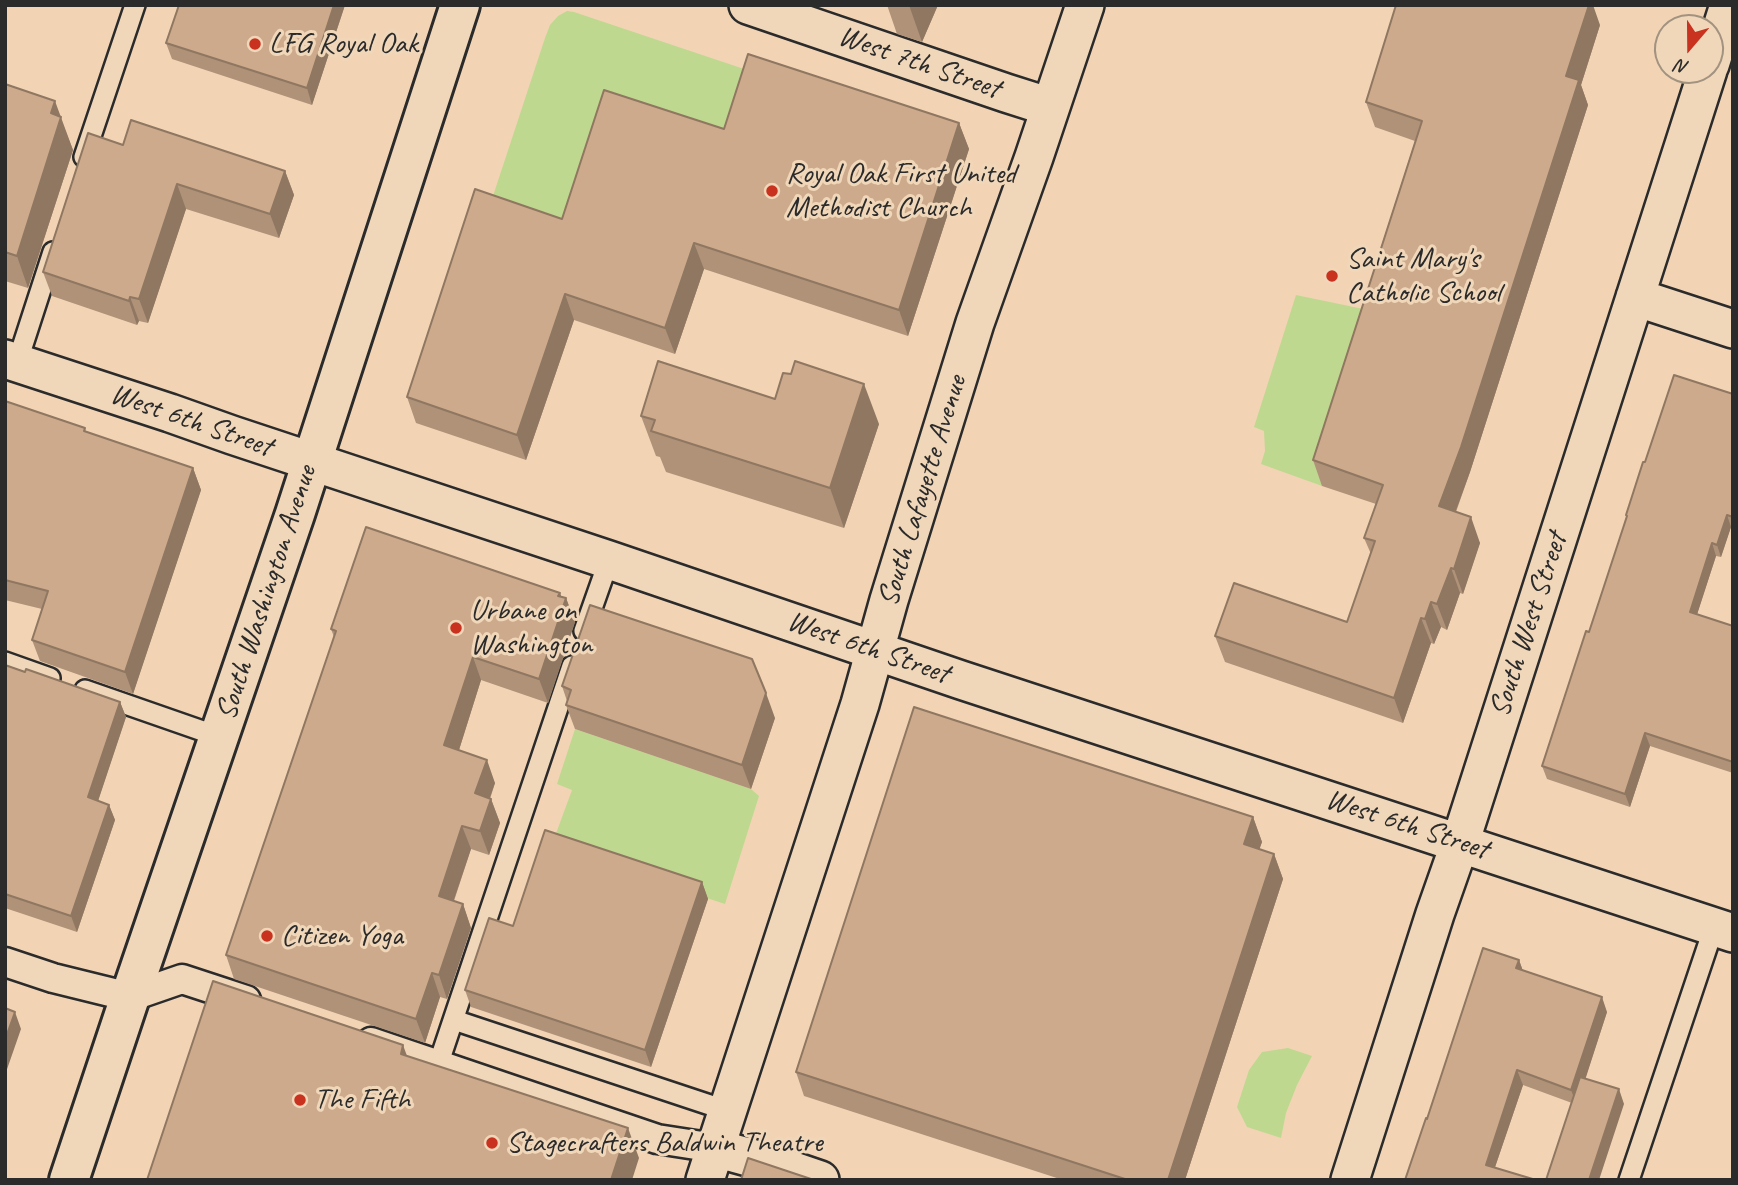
<!DOCTYPE html>
<html>
<head>
<meta charset="utf-8">
<style>
	body { margin:0 }
	#map { position:relative; width:1738px; height:1185px; overflow:hidden; background:#f2d4b5; font-family:Caveat,sans-serif }
	canvas { display:block }
	.frame { position:absolute; inset:0; border:7px solid #2b2b2b; pointer-events:none }
	.north { position:absolute; left:1654px; top:14px; width:70px; height:70px; box-sizing:border-box; background:#f1d7b9; border:2px solid #a29280; border-radius:50%; rotate:200deg; font-size:19px; font-weight:700; line-height:28px; text-align:center; color:#2b2b2b }
	.north::after { content:''; display:block; margin:auto; width:24px; height:32px; background:#c8321e; clip-path:polygon(50% 0,100% 100%,50% 72%,0 100%) }
</style>
</head>
<body>
<div id="map">
<canvas width="1738" height="1185"></canvas>
<div class="frame"></div>
<div class="north">N</div>
</div>
<script>
const context = document.querySelector('canvas').getContext('2d');
context.lineJoin = 'round';
function fill(path, color) { context.fillStyle = color; context.fill(path, 'evenodd'); }
const poly = rows => new Path2D(rows.map(r => 'M' + r).join(''));
function trace(path, color, width, dash) { context.strokeStyle = color; context.lineWidth = width; context.lineCap = dash ? 'butt' : 'round'; context.setLineDash(dash || []); context.stroke(path); }
function label(font, color, halo, rows, align = 'center') {
  context.font = font + ' Caveat,sans-serif'; context.lineWidth = 6; context.setLineDash([]); context.textBaseline = 'middle'; context.strokeStyle = halo; context.fillStyle = color; for (const [text, x, y, turn = 0] of rows) {
    context.save(); context.translate(x, y); context.rotate((+turn || 0) * Math.PI / 180); context.textAlign = isNaN(turn) ? turn : align; if (halo) context.strokeText(text, 0, 0); context.fillText(text, 0, 0); context.restore();
  }
}
fill(poly([
	[567,11,574,12,759,74,734,154,566,228,491,202,545,38,550,25,558,16],
	[1296,295,1378,312,1322,486,1261,464,1265,451,1264,431,1254,427],
	[575,729,751,789,759,796,725,904,551,847,572,790,557,784],
	[1288,1048,1312,1056,1297,1085,1286,1113,1281,1138,1247,1127,1237,1107,1249,1070,1262,1052]
]), '#bfd88f');
const service = poly([
	[84,157,135,5],
	[17,363,53,252],
	[584,631,609,560],
	[5,662,50,678],
	[85,690,220,737],
	[454,1020,728,1111],
	[438,1065,572,666],
	[1629,1180,1714,927]
]);
const pedestrian = poly([
	[5,962,53,978,130,997,182,979,246,1000],
	[371,1042,657,1139,715,1148]
]);
const minor = poly([
	[748,5,1006,93,1050,107],
	[1710,65,1729,5],
	[1635,297,1733,329],
	[5,359,170,413,232,435,609,560,961,680,1733,933],
	[715,1148,773,1164,820,1180],
	[705,1180,860,704,889,600,975,323,1034,157,1085,5],
	[1350,1180,1435,914,1460,843,1708,70]
]);
const secondary = poly([
	[69,1180,130,997,295,514,460,5]
]);
trace(service, '#2b2b2b', 24);
trace(pedestrian, '#2b2b2b', 33);
trace(minor, '#2b2b2b', 42);
trace(secondary, '#2b2b2b', 44);
trace(service, '#f1d7b9', 19);
trace(pedestrian, '#f1d7b9', 28);
trace(minor, '#f1d7b9', 37);
trace(secondary, '#f1d7b9', 38);
fill(poly([
	[345,5,312,105,172,59,166,43],
	[887,5,938,5,922,42,897,34],
	[1600,25,1581,85,1588,105,1470,472,1456,512,1480,543,1463,594,1460,593,1447,630,1441,627,1434,644,1431,643,1403,723,1225,662,1215,636,1347,622,1371,554,1364,538,1376,504,1322,486,1313,460,1415,141,1375,127,1366,102],
	[5,84,60,117,73,150,28,288,5,281],
	[959,123,969,149,908,336,704,269,675,354,574,320,526,460,416,423,407,397,562,219,724,129],
	[123,145,285,171,294,195,279,238,186,209,148,323,139,321,137,325,52,296,43,272],
	[1733,394,1733,528,1731,527,1721,557,1716,556,1697,614,1733,626,1733,773,1650,746,1630,807,1547,779,1542,766,1589,632,1627,518,1626,515,1645,462],
	[775,399,879,424,844,528,666,472,660,457,656,456,641,416],
	[5,401,85,428,86,432,193,468,201,490,133,694,40,661,32,640,42,609,5,600],
	[560,593,561,596,566,598,575,622,548,703,481,680,459,750,495,783,490,799,491,799,500,823,489,855,471,849,454,901,463,904,471,928,447,999,440,997,425,1043,234,979,226,955,334,637,331,629],
	[5,665,120,702,126,717,98,801,109,805,115,820,77,932,5,908],
	[562,686,775,718,751,789,575,729,566,705,567,701],
	[1253,817,1262,842,1259,849,1274,854,1283,879,1185,1180,1063,1180,804,1096,796,1072],
	[702,882,708,899,651,1067,471,1007,465,990,513,926],
	[1519,960,1523,971,1607,1012,1585,1079,1624,1104,1572,1103,1523,1085,1495,1167,1405,1180,1427,1119]
]), '#af9278');
fill(poly([
	[334,5,345,5,312,105,307,88],
	[909,5,938,5,922,42],
	[1589,5,1593,5,1600,25,1581,85,1588,105,1470,472,1448,532,1439,506,1566,76],
	[55,101,73,150,28,288,17,256,51,113],
	[959,123,969,149,908,336,899,310],
	[285,171,294,195,279,238,270,214],
	[177,184,186,209,148,323,139,299],
	[694,243,704,269,675,354,665,328],
	[565,294,574,320,526,460,517,435],
	[130,297,139,321,137,325,129,301],
	[864,384,879,424,844,528,830,488],
	[193,468,201,490,133,694,125,672],
	[1727,515,1731,527,1721,557,1717,545],
	[1471,517,1480,543,1463,594,1454,569],
	[1712,543,1716,556,1694,624,1690,612],
	[1451,568,1460,593,1447,630,1437,604],
	[560,593,564,605,566,598,575,622,548,703,539,679],
	[1431,602,1441,627,1434,644,1425,619],
	[1421,618,1431,643,1403,723,1394,698],
	[473,657,481,680,453,769,444,745],
	[766,693,775,718,751,789,742,765],
	[120,702,126,717,94,813,88,797],
	[1645,733,1650,746,1630,807,1625,794],
	[487,760,495,783,483,817,475,793],
	[491,799,500,823,489,855,480,831],
	[109,805,115,820,77,932,71,916],
	[1253,817,1262,842,1253,868,1244,844],
	[462,826,471,849,447,920,439,896],
	[1274,854,1283,879,1185,1180,1168,1180],
	[702,882,708,899,651,1067,645,1050],
	[463,904,471,928,447,999,439,975],
	[1519,960,1524,974,1516,968],
	[432,973,440,997,425,1043,416,1019],
	[1602,997,1607,1012,1577,1105,1571,1090],
	[15,1012,21,1029,5,1075,5,1040],
	[403,1045,414,1075,401,1054],
	[1517,1070,1523,1085,1491,1179,1486,1165],
	[1619,1089,1624,1104,1599,1180,1589,1180],
	[628,1128,639,1158,632,1180,611,1180]
]), '#8f7761');
const building = poly([
	[179,5,334,5,307,88,166,43,179,5],
	[1396,5,1589,5,1566,76,1579,80,1461,447,1439,506,1471,517,1454,569,1451,568,1437,604,1431,602,1425,619,1421,618,1394,698,1215,636,1234,583,1347,622,1375,541,1364,538,1383,485,1313,460,1422,121,1366,102,1396,5],
	[748,54,959,123,899,310,694,243,665,328,565,294,517,435,407,397,475,189,562,219,604,90,724,129,748,54],
	[5,84,55,101,51,113,61,117,17,256,5,252,5,84],
	[131,120,285,171,270,214,177,184,139,299,130,297,129,301,43,272,88,133,123,145,131,120],
	[658,361,775,399,783,373,791,374,795,361,864,384,830,488,651,431,655,420,641,416,658,361],
	[1674,375,1733,394,1733,517,1727,515,1717,545,1712,543,1690,612,1733,626,1733,762,1645,733,1625,794,1542,766,1586,631,1589,632,1627,516,1626,515,1643,462,1645,462,1674,375],
	[5,401,85,428,84,431,193,468,125,672,32,640,48,591,5,580,5,401],
	[366,527,560,593,558,596,566,598,539,679,473,657,444,745,487,760,475,793,491,799,480,831,462,826,439,896,463,904,439,975,432,973,416,1019,226,955,336,631,331,629,366,527],
	[590,605,752,659,766,693,742,765,566,705,571,690,562,686,590,605],
	[5,665,25,672,26,669,120,702,88,797,109,805,71,916,5,894,5,665],
	[914,707,1253,817,1244,844,1274,854,1168,1180,1128,1180,796,1072,914,707],
	[545,830,702,882,645,1050,465,990,489,918,513,926,545,830],
	[1483,948,1519,960,1516,968,1602,997,1571,1090,1517,1070,1486,1165,1536,1180,1405,1180,1426,1118,1427,1119,1483,948],
	[213,981,403,1045,401,1054,628,1128,611,1180,147,1180,213,981],
	[5,1008,15,1012,5,1040,5,1008],
	[1580,1077,1619,1089,1589,1180,1546,1180,1580,1077],
	[748,1158,814,1180,741,1180,748,1158]
]);
fill(building, '#ccaa8b');
trace(building, '#8f7761', 2);
for (const [x, y, r, color] of [
	[255,44,7,"#c8321e"],
	[772,191,7,"#c8321e"],
	[1332,276,7,"#c8321e"],
	[456,628,7,"#c8321e"],
	[267,936,7,"#c8321e"],
	[300,1100,7,"#c8321e"],
	[492,1143,7,"#c8321e"]
]) { const dot = new Path2D(); dot.arc(x, y, r, 0, 2 * Math.PI); context.fillStyle = color; context.fill(dot); trace(dot, '#f1d7b9', 2.5); }
label('30px', '#2b2b2b', '#f1d7b9', [
	["LFG Royal Oak",269,44],
	["Royal Oak First United",786,174],
	["Methodist Church",786,208],
	["Saint Mary's",1346,259],
	["Catholic School",1346,293],
	["Urbane on",470,611],
	["Washington",470,645],
	["Citizen Yoga",281,936],
	["The Fifth",314,1100],
	["Stagecrafters Baldwin Theatre",506,1143]
], 'left');
label('30px', '#2b2b2b', '#f1d7b9', [
	["West 7th Street",919,63,19],
	["West 6th Street",191,421,19],
	["South Lafayette Avenue",923,491,-73],
	["South Washington Avenue",267,593,-72],
	["South West Street",1529,625,-72],
	["West 6th Street",868,648,19],
	["West 6th Street",1407,825,18]
]);
</script>
</body>
</html>
